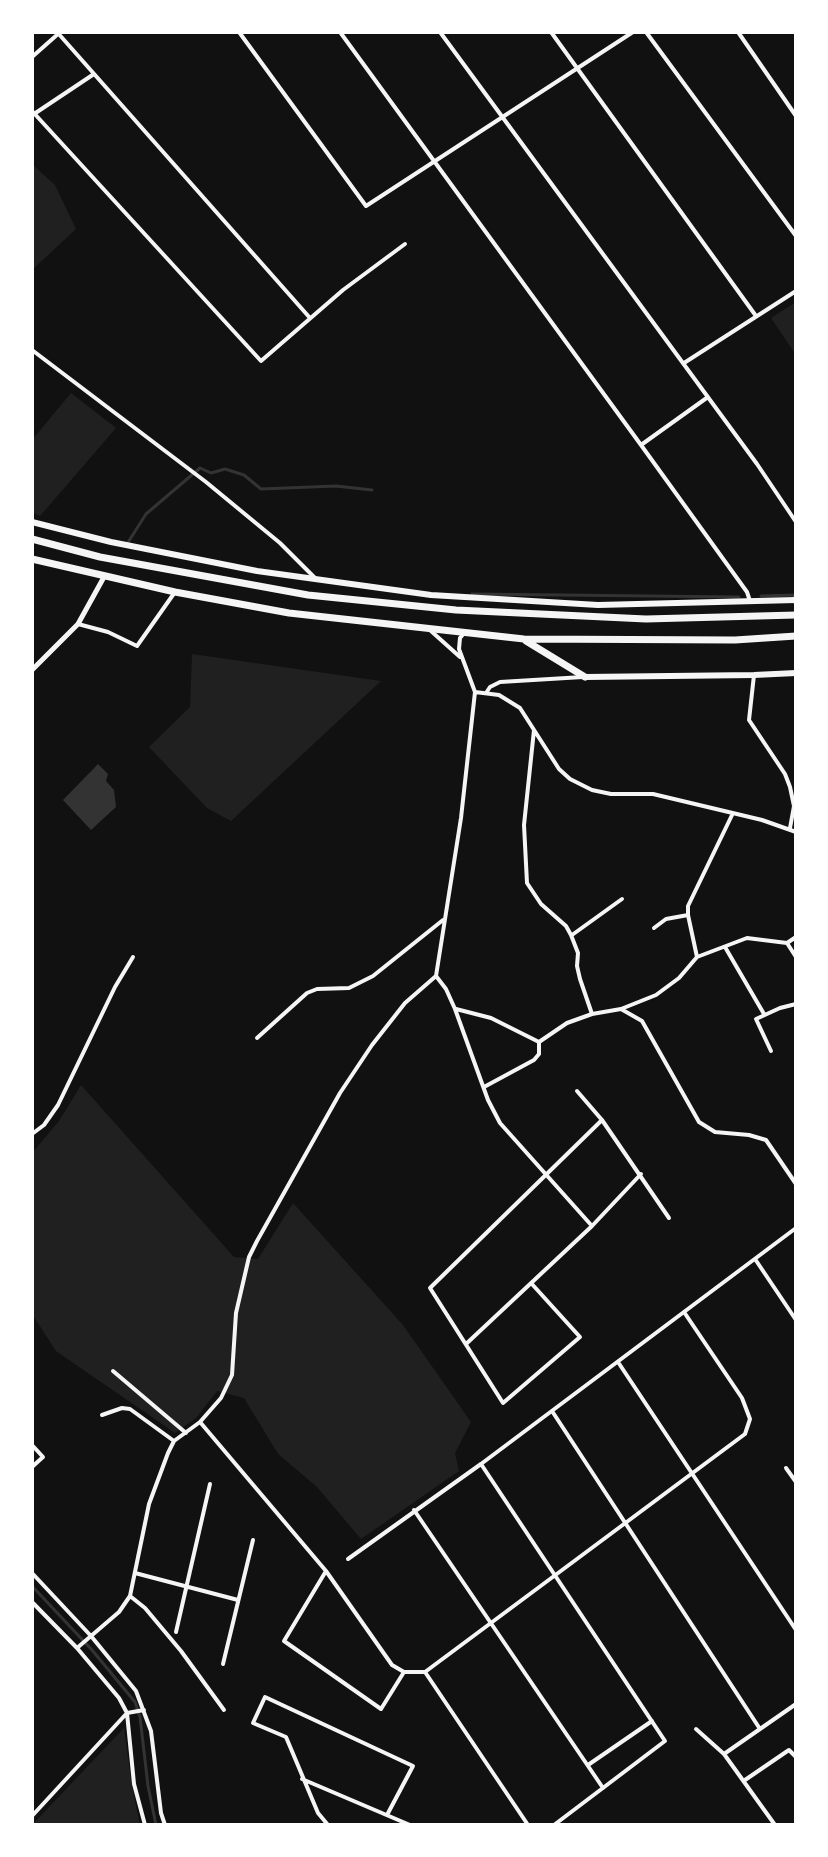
<!DOCTYPE html>
<html>
<head>
<meta charset="utf-8">
<style>
	body { margin:0 }
	#map { position:relative; width:828px; height:1857px; overflow:hidden; background:#111; font-family:"Nunito Sans",sans-serif }
	canvas { display:block }
	.frame { position:absolute; inset:0; border:34px solid #fff; pointer-events:none }
</style>
</head>
<body>
<div id="map">
<canvas width="828" height="1857"></canvas>
<div class="frame"></div>
</div>
<script>
const context = document.querySelector('canvas').getContext('2d');
context.lineJoin = 'round';
function fill(path, color) { context.fillStyle = color; context.fill(path, 'evenodd'); }
const poly = rows => new Path2D(rows.map(r => 'M' + r).join(''));
function trace(path, color, width, dash) { context.strokeStyle = color; context.lineWidth = width; context.lineCap = dash ? 'butt' : 'round'; context.setLineDash(dash || []); context.stroke(path); }
fill(poly([
	[34,166,55,185,76,229,32,270,32,169],
	[796,302,796,355,771,318],
	[71,393,116,428,40,516,32,512,32,440],
	[192,654,381,681,231,821,207,808,149,747,190,707],
	[81,1085,234,1257,258,1259,293,1203,403,1325,471,1422,455,1453,459,1471,361,1539,317,1487,278,1454,244,1398,217,1391,196,1418,175,1433,56,1351,32,1314,32,1153,59,1121],
	[124,1728,132,1787,140,1825,32,1825]
]), '#202020');
fill(poly([
	[98,764,108,774,106,781,114,790,116,807,91,830,63,800]
]), '#333');
trace(poly([
	[125,543,127,544,146,514,200,468,211,473,225,469,244,475,261,489,336,486,372,490],
	[472,594,739,597],
	[761,596,796,595],
	[32,1586,92,1650,135,1702,140,1717,148,1786,156,1825]
]), '#333', 3);
trace(poly([
	[57,32,310,318],
	[239,32,366,206,633,32],
	[340,32,641,445,747,592,750,601],
	[440,32,757,464,796,522],
	[551,32,756,316],
	[646,32,796,236],
	[738,32,796,116],
	[32,57,58,34],
	[32,111,261,361,343,290,405,244],
	[34,114,94,74],
	[32,350,206,482,280,543,316,579],
	[684,363,796,291],
	[641,445,708,397],
	[78,624,108,632,137,646,175,592],
	[431,631,460,657],
	[754,675,749,720,785,774,790,787,794,806,790,828],
	[475,692,499,695,520,708,559,769,570,779,592,790,611,794,653,794,762,820,796,832],
	[486,693,490,687,500,682,583,677],
	[534,730,524,825,527,883,541,904,566,926,571,935,578,953,577,966,580,979,592,1014],
	[654,928,666,919,688,915],
	[572,935,622,899],
	[787,943,796,957],
	[725,947,764,1014],
	[697,957,688,915,688,906,733,813],
	[697,957,747,938,787,943,796,937],
	[436,976,446,989,455,1009,488,1100,500,1123,592,1226],
	[796,1008,796,1009],
	[456,1009,491,1018,539,1042,567,1023,592,1014,621,1009,656,995,679,978,697,957],
	[621,1009,642,1021,699,1122,715,1132,749,1135,766,1140,796,1184],
	[257,1038,307,993,317,989,349,988,373,976,443,920],
	[771,1051,756,1019,780,1008,796,1004],
	[484,1087,534,1060,539,1054,539,1042],
	[577,1091,602,1120,669,1218],
	[32,1134,44,1125,58,1105,115,987,133,957],
	[755,1259,796,1320],
	[531,1283,580,1337,503,1403,430,1288,602,1120],
	[466,1344,592,1226,641,1174],
	[618,1362,796,1630],
	[113,1371,186,1433],
	[552,1411,760,1729],
	[102,1415,122,1408,130,1409,174,1441],
	[200,1422,326,1571,392,1665,404,1672,425,1672],
	[32,1445,43,1457,32,1467],
	[481,1464,665,1741,554,1825],
	[786,1468,796,1482],
	[414,1510,603,1788],
	[348,1559,481,1464,796,1228],
	[326,1571,284,1641,381,1709,404,1672],
	[32,1573,91,1636,136,1691,151,1731,161,1813,165,1825],
	[135,1573,238,1600],
	[130,1596,145,1608,181,1651,224,1710],
	[32,1602,77,1648,119,1698,127,1713,134,1784,145,1825],
	[176,1632,210,1484],
	[77,1648,119,1612,130,1596,149,1504,168,1453,174,1441,200,1422,221,1398,232,1375,236,1313,249,1257,257,1241,340,1093,372,1045,405,1003,436,976,461,818,475,692,459,649,460,638,465,632],
	[223,1664,253,1540],
	[425,1672,745,1434,750,1419,742,1398,684,1312],
	[425,1672,528,1825],
	[696,1729,724,1754,775,1825],
	[724,1754,796,1704],
	[588,1765,652,1721],
	[302,1779,410,1825],
	[745,1780,786,1752,789,1750,796,1757],
	[32,1816,127,1713,144,1710],
	[328,1825,318,1813,286,1737,253,1723,265,1697,413,1766,387,1815]
]), '#f5f5f5', 4);
trace(poly([
	[32,670,78,624,104,577]
]), '#f5f5f5', 5);
trace(poly([
	[32,522,111,542,257,571,431,595,598,605,796,600],
	[585,677,754,675,796,673]
]), '#f5f5f5', 6);
trace(poly([
	[32,539,100,557,308,595,456,610,646,619,796,615],
	[32,559,175,592,289,613,524,639,735,640,796,636],
	[795,600,796,600],
	[526,641,585,677]
]), '#f5f5f5', 7);
</script>
</body>
</html>
